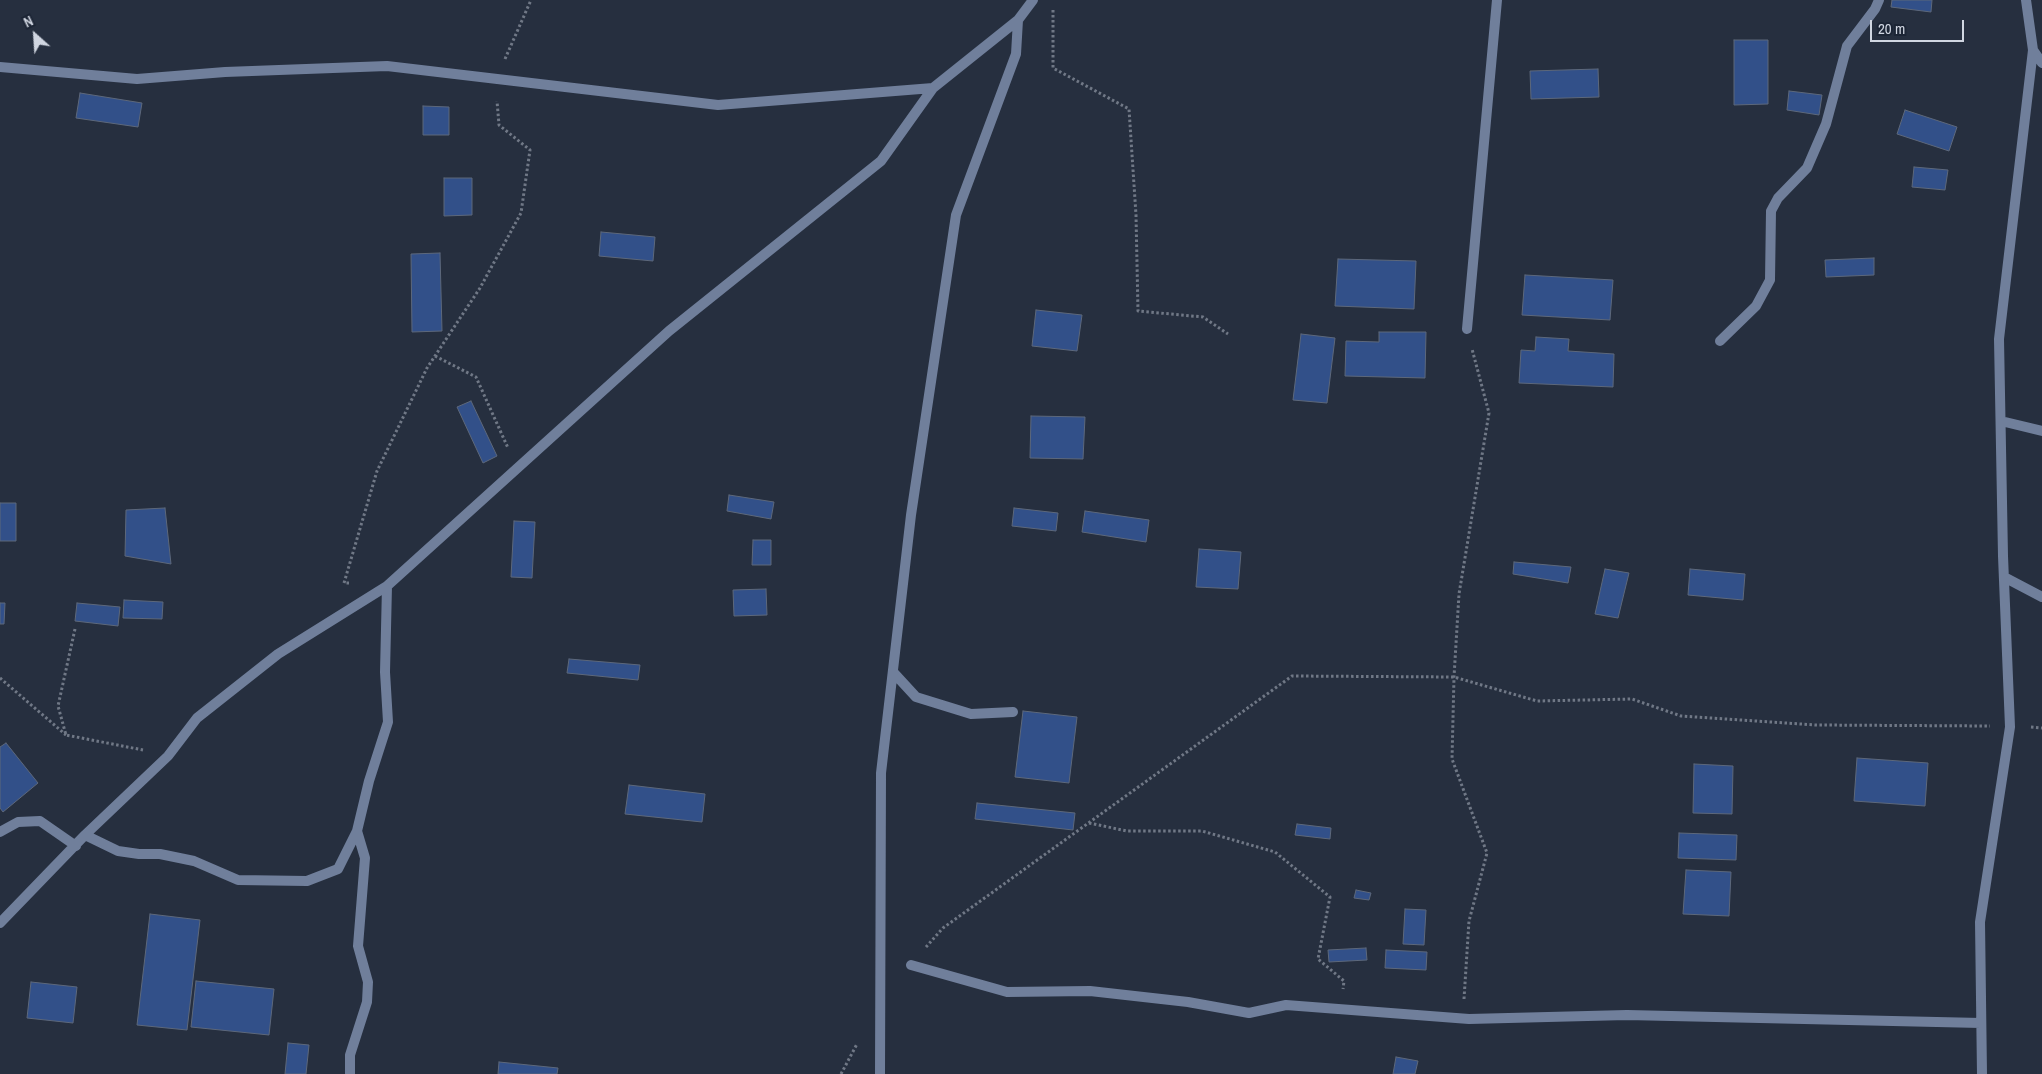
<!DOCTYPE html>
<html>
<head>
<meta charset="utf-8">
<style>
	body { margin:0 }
	#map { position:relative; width:2042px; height:1074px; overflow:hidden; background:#262f3f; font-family:"Archivo Narrow",sans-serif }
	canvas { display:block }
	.north { position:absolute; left:10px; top:10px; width:50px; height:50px; -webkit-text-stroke:4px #1c2535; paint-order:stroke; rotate:334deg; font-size:14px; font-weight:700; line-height:20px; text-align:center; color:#d0d6e1 }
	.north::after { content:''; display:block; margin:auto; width:18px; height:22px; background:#d0d6e1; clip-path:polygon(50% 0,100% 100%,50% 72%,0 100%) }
	.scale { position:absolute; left:1870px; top:20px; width:94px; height:22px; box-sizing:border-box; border:2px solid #d0d6e1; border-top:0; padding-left:6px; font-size:15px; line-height:18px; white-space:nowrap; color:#d0d6e1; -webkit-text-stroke:4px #1c2535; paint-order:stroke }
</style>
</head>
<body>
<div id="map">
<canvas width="2042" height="1074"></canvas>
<div class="north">N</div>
<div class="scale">20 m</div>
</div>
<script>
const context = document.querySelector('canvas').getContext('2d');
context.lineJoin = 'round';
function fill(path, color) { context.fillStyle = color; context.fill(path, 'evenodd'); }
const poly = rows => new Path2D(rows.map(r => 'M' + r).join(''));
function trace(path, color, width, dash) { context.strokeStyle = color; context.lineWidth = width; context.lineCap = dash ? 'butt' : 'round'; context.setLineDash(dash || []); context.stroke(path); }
const building = poly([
	[1892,0,1932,0,1931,12,1891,7,1892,0],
	[1734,40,1768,40,1768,104,1734,105,1734,40],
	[1598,69,1599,97,1531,99,1530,71,1598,69],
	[1789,91,1822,95,1819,115,1787,110,1789,91],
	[80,93,142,103,138,127,76,118,80,93],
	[423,106,449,107,449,135,423,135,423,106],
	[1905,110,1957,127,1949,151,1897,134,1905,110],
	[1914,167,1948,170,1945,190,1912,187,1914,167],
	[444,178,472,178,472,215,444,216,444,178],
	[601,232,655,237,653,261,599,256,601,232],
	[440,253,442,331,412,332,411,254,440,253],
	[1874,258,1874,275,1826,277,1825,260,1874,258],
	[1338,259,1416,261,1414,309,1335,306,1338,259],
	[1525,275,1613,280,1610,320,1522,315,1525,275],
	[1036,310,1082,315,1077,351,1032,346,1036,310],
	[1379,332,1426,332,1425,378,1345,376,1346,341,1379,342,1379,332],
	[1301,334,1335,338,1327,403,1293,400,1301,334],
	[1536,337,1569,339,1568,351,1614,354,1613,387,1519,383,1521,350,1535,351,1536,337],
	[471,401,497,456,483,463,457,407,471,401],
	[1031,416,1085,417,1083,459,1030,458,1031,416],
	[729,495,774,502,771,519,727,511,729,495],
	[0,503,16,503,16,541,0,541,0,503],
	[165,508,171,564,125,556,126,510,165,508],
	[1014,508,1058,513,1056,531,1012,526,1014,508],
	[1085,511,1149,520,1146,542,1082,532,1085,511],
	[514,521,535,522,532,578,511,577,514,521],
	[753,540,771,540,771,565,752,565,753,540],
	[1199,549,1241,552,1238,589,1196,587,1199,549],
	[1514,562,1571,567,1568,583,1513,574,1514,562],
	[1605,569,1629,573,1618,618,1595,614,1605,569],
	[1690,569,1745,574,1743,600,1688,595,1690,569],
	[766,589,767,615,734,616,733,590,766,589],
	[124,600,163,602,162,619,123,618,124,600],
	[0,603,5,603,4,624,0,624,0,603],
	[77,603,120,607,118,626,75,621,77,603],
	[569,659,640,665,638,680,567,673,569,659],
	[1023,711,1077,717,1069,783,1015,777,1023,711],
	[6,743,38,783,3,812,0,808,0,747,6,743],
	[1857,758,1928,763,1925,806,1854,801,1857,758],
	[1694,764,1733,766,1732,814,1693,813,1694,764],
	[629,785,705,794,702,822,625,814,629,785],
	[977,803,1075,813,1073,830,975,819,977,803],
	[1297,824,1331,828,1330,839,1295,835,1297,824],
	[1679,833,1737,835,1736,860,1678,858,1679,833],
	[1686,870,1731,872,1729,916,1683,914,1686,870],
	[1356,890,1371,893,1369,900,1354,898,1356,890],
	[1405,909,1426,910,1424,945,1403,944,1405,909],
	[150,914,200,920,187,1030,137,1025,150,914],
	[1366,948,1367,960,1329,962,1328,950,1366,948],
	[1386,950,1427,952,1426,970,1385,968,1386,950],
	[196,981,274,989,269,1035,191,1027,196,981],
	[31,982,77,987,73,1023,27,1018,31,982],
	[288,1043,309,1045,306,1074,285,1074,288,1043],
	[1396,1057,1418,1061,1415,1074,1393,1074,1396,1057],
	[499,1062,558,1068,557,1074,498,1074,499,1062]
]);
fill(building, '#325089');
trace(building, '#5d687b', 1);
trace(poly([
	[1053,10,1053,68,1129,109,1136,215,1138,311,1203,317,1228,334],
	[505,59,531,0],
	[435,356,476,377,508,448],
	[349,583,344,583,377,471,427,368,480,288,521,213,530,150,499,125,497,101],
	[75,629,58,706,66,735,143,750],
	[0,678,66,735],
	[2031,727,2042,728],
	[1089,823,1127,831,1202,831,1275,852,1330,897,1318,959,1344,981,1343,989],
	[926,947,943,928,1292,676,1454,677,1537,701,1632,699,1681,716,1816,725,1990,726],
	[1464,999,1469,921,1487,853,1452,759,1454,677,1459,594,1489,413,1472,349],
	[841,1074,857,1044]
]), '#707886', 3, [2.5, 2.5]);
trace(poly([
	[1467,329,1497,0]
]), '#707f9b', 10);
trace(poly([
	[2026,0,2033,50,2042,63],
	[0,67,137,79,225,72,387,66,718,105,933,88],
	[1720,341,1756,306,1770,280,1771,211,1778,198,1807,168,1826,124,1847,46,1875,9,1879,0],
	[2001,421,2042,431],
	[2004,577,2042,597],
	[893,672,916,697,971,714,1013,712],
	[0,832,18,822,40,821,76,846],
	[85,835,118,851,139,854,160,854,194,861,238,880,307,881,338,869,357,831,369,781,388,722,385,672,387,586],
	[0,923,85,835,168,756,197,718,278,654,387,586,669,331,881,161,933,88,1018,20,1033,0],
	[911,965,1007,992,1090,991,1188,1002,1249,1013,1286,1005,1469,1019,1627,1015,1981,1023],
	[350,1074,350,1055,367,1002,368,982,358,946,365,858,357,831],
	[880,1074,881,773,911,515,956,215,1016,54,1018,20],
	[1982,1074,1980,922,2010,727,2003,556,1999,339,2033,50]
]), '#707f9b', 10);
</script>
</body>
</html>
